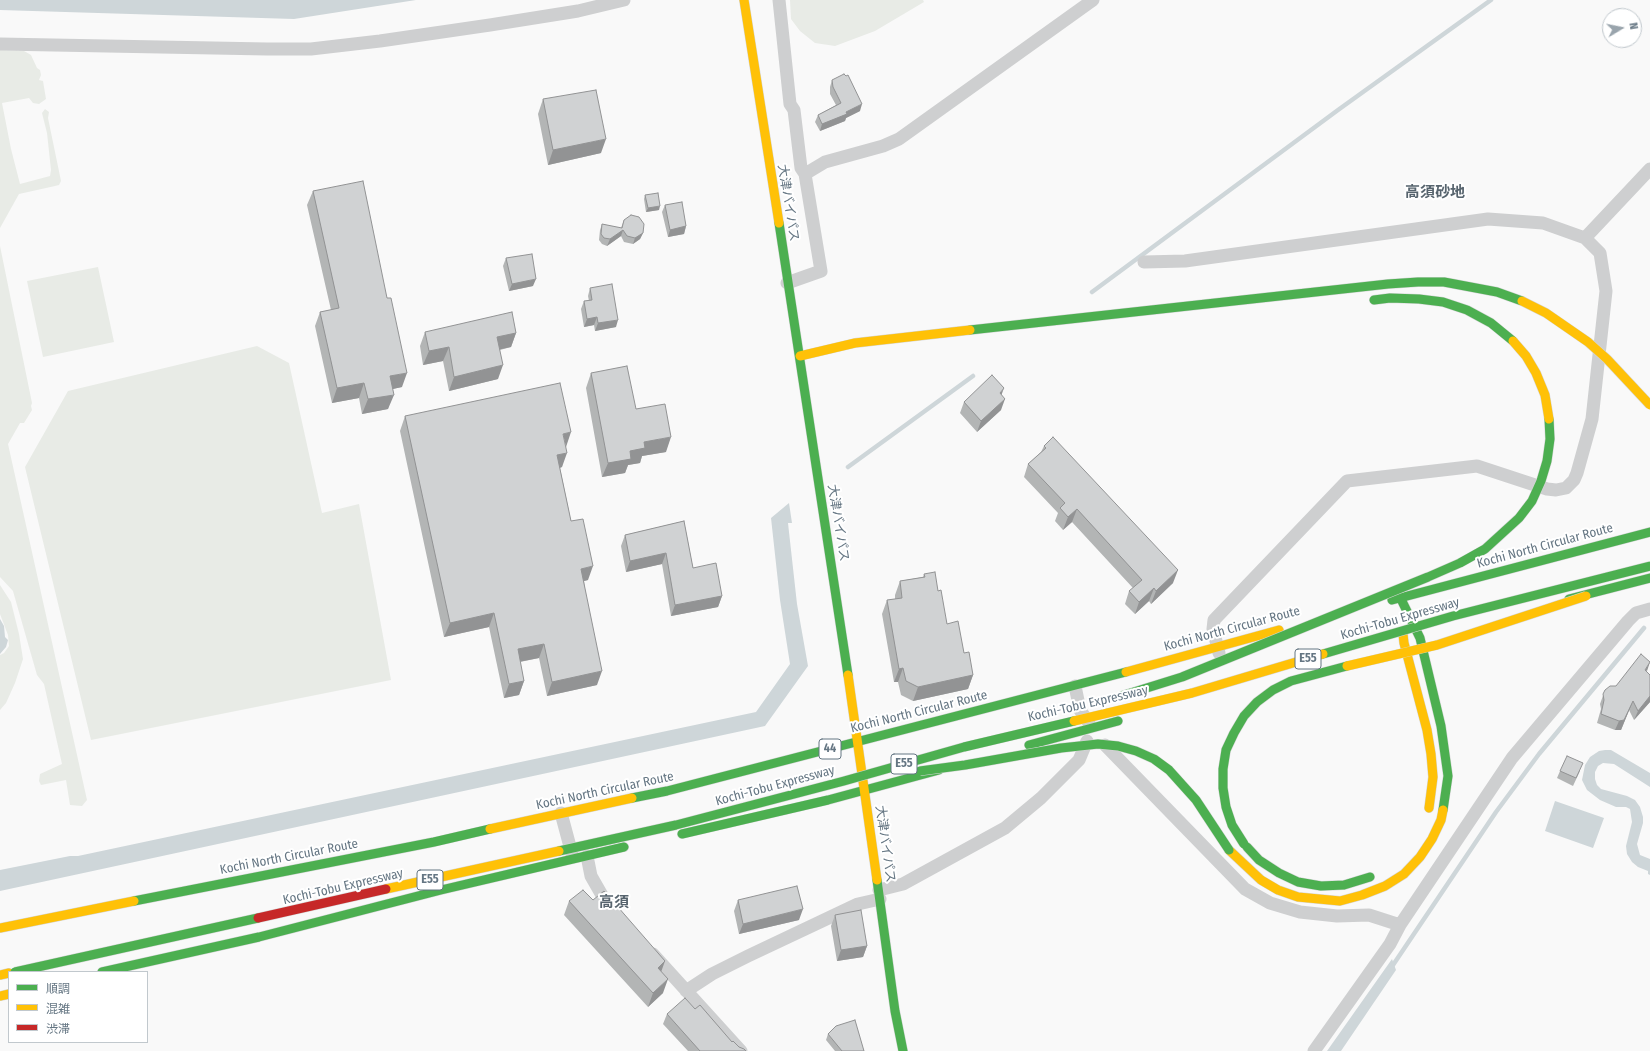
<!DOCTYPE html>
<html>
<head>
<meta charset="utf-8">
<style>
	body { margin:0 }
	#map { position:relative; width:1650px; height:1051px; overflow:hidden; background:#f9f9f9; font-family:"Fira Sans Condensed","Noto Sans JP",sans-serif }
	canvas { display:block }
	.legend { position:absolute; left:8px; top:971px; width:140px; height:72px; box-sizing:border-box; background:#fff; border:1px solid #c1c8cd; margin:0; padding:5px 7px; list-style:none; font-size:12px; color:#657683 }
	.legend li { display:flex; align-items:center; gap:8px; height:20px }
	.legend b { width:20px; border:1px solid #c1c8cd }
	.north { position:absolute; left:1602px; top:8px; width:40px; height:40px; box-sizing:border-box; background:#fff; border:1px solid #c1c8cd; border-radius:50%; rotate:80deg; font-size:11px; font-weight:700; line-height:16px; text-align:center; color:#657683 }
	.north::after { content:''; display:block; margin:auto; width:14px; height:18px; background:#99a4ac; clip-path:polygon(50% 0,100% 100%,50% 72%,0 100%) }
</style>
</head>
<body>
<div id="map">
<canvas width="1650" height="1051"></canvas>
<ul class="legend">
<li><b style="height:5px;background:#4caf50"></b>順調</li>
<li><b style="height:5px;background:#ffc107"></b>混雑</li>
<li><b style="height:5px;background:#c62828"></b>渋滞</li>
</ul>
<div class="north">N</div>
</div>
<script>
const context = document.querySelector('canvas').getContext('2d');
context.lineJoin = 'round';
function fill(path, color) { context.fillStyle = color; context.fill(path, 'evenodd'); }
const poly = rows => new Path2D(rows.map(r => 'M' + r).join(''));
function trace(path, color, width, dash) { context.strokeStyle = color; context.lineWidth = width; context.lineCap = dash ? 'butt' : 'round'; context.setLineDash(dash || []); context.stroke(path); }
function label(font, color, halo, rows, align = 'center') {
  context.font = font + ' "Fira Sans Condensed","Noto Sans JP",sans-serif'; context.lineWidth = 4; context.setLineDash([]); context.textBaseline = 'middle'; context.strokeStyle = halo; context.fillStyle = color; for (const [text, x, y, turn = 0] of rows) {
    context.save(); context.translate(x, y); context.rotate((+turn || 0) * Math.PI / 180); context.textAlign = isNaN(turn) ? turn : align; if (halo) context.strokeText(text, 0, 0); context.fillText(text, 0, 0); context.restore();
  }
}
fill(poly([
	[790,0,923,0,924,2,875,31,835,46,815,43,800,31,791,19],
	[0,50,24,51,31,55,37,68,40,70,41,75,39,80,43,81,46,99,39,104,33,103,29,98,2,103,11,149,20,184,50,176,51,170,47,133,42,113,45,109,49,112,48,118,61,181,59,185,55,186,19,194,0,228],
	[0,246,32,403,31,406,32,410,24,423,20,423,8,444,87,800,82,806,70,805,66,780,41,785,39,781,40,774,62,764,44,684,37,675,13,591,0,577],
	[98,267,114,342,43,357,27,281],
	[257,346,289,363,322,513,359,504,391,680,91,740,25,467,68,391],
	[0,585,11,602,19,634,23,659,15,683,6,703,0,710,0,655,4,653,9,646,8,635,0,614]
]), '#e8ebe6');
fill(poly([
	[0,0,416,0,294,19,0,10],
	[789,503,792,523,788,523,797,604,808,666,765,726,0,891,0,870,70,856,78,856,756,712,790,664,780,600,771,518],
	[0,619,4,626,5,637,8,640,6,647,0,654],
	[1605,750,1611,750,1650,773,1650,787,1614,764,1603,763,1598,766,1595,772,1595,779,1597,785,1601,789,1627,796,1635,800,1640,807,1643,817,1643,823,1637,844,1640,855,1650,859,1650,875,1648,874,1648,871,1638,867,1632,862,1627,854,1626,846,1632,822,1630,809,1626,807,1616,807,1600,800,1587,790,1582,780,1585,765,1590,757,1599,751],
	[1555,801,1604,818,1593,848,1545,831],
	[1392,959,1396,970,1341,1051,1327,1051]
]), '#ced6d9');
trace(poly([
	[1092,292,1338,110,1491,0],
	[848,467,973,376],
	[1391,968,1496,812,1539,754,1644,628]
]), '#ced6d9', 4.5);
const fast = poly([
	[779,223,848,675],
	[1374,300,1390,298,1419,299,1443,302,1467,310,1491,323,1513,341],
	[970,330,1388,284,1418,282,1444,282,1497,292,1522,301],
	[1400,597,1420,638,1441,726,1448,776,1443,810],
	[1569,599,1650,578],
	[1392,600,1650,532],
	[1029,745,1118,721],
	[632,798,667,791,1126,672],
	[682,834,828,800,939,770],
	[1247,847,1259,860,1279,873,1298,882,1321,886,1344,885,1370,877],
	[877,880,895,1011,903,1051],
	[134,901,434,842,490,829],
	[102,972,259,937,441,890,624,847]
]);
const slow = poly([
	[744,0,779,223],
	[800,356,855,343,970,330],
	[1403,634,1404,643,1427,730,1431,754,1433,777,1429,808],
	[1126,672,1279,630],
	[848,675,877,880],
	[490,829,632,798],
	[1229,850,1261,880,1278,890,1298,897,1340,901,1362,895,1385,886,1404,874,1420,857,1432,839,1441,820,1443,810],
	[0,928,134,901],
	[0,975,9,973],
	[0,996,9,994]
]);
trace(fast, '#d5d6d7', 10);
trace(slow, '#d5d6d7', 10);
trace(poly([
	[779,0,790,104,794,110,801,168,805,174],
	[0,44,267,49,311,49,380,41,490,25,578,11,624,0],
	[1585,238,1650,169],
	[1144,262,1185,261,1488,219,1543,223,1585,238,1600,253,1606,291,1592,419,1577,473,1574,480,1566,488,1556,490,1547,489,1477,466,1347,481,1214,620,1213,629,1219,653],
	[787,283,821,271,805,174,825,162,883,146,899,139,1093,0],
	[1075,686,1080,710,1089,723],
	[1105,745,1245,889,1270,903,1300,912,1337,916,1369,915,1400,925],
	[561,813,572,854],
	[587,856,591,876,603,897,612,907],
	[879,890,903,884,1005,828,1041,798,1079,760,1087,741],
	[653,954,741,1051],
	[686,991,712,974,748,956,858,904,880,899],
	[1314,1051,1390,944,1400,925,1512,758,1628,621,1636,613,1650,609]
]), '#cecfd0', 13);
trace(fast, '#4caf50', 9);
trace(slow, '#ffc107', 9);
const fastBridge = poly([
	[1323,654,1453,616,1650,566],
	[1121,696,1182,677,1428,577,1460,563,1485,549,1519,518,1532,501,1541,481,1547,461,1550,439,1549,419],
	[920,771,965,765,1061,748,1098,744,1118,746,1136,751,1154,759,1169,770,1196,800,1229,850],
	[1244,844,1232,825,1226,807,1223,788,1223,769,1226,750,1234,733,1244,716,1257,702,1273,690,1291,681,1347,666],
	[559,851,676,825,844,781,964,747,1074,721],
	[15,972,258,918]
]);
const slowBridge = poly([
	[1522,301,1546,313,1588,342,1607,359,1650,405],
	[1513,341,1526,356,1536,373,1545,395,1549,419],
	[1347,666,1437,645,1586,596],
	[1074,721,1192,693,1323,654],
	[386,889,559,851]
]);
const jamBridge = poly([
	[258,918,386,889]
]);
trace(fastBridge, '#d5d6d6', 10, []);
trace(slowBridge, '#d5d6d6', 10, []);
trace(jamBridge, '#d5d6d6', 10, []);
trace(fastBridge, '#4caf50', 9);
trace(slowBridge, '#ffc107', 9);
trace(jamBridge, '#c62828', 9);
fill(poly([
	[832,80,860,111,846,118,845,121,820,131,815,122,818,115,836,105,830,94,830,87],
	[543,99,601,153,548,165,538,114],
	[313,191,402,387,392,389,388,409,362,414,359,398,332,403,315,326,320,312,331,310,307,205],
	[645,195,659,210,646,212,644,199],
	[665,205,686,226,684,234,668,237,662,212],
	[624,220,643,233,640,239,633,244,624,242,621,236,607,246,602,244,599,240,600,230,602,224,621,228],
	[506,258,533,286,509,291,503,266],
	[590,288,616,327,595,331,594,325,584,327,581,309,584,301,589,301,588,296],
	[425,332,516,333,511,347,500,350,498,379,449,391,443,361,423,365,420,346],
	[591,373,636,409,666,452,642,456,640,463,628,465,625,473,602,477,586,388],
	[1002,395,1001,410,977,432,960,413,964,402],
	[405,416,565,447,562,467,560,468,571,521,588,580,584,581,597,685,547,696,539,658,520,662,524,681,519,695,504,698,489,627,444,637,400,431],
	[1044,446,1173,583,1151,604,1149,601,1135,614,1125,604,1129,591,1133,588,1072,522,1063,530,1055,521,1058,513,1024,477,1028,464,1041,452],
	[684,521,693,568,722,596,718,607,671,616,662,564,626,572,621,546,625,535],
	[924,574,938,591,947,624,964,653,973,675,968,689,913,701,901,695,898,682,894,682,882,614,887,600,895,599,895,595,900,581,923,577],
	[1646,672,1650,675,1650,702,1634,720,1629,710,1621,730,1615,730,1597,723,1601,709,1600,704,1605,690,1616,686],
	[1560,771,1580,771,1573,786,1557,778],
	[738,900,799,920,739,934,734,911],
	[569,901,661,972,663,993,648,1007,564,915],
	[835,915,867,946,863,957,837,961,831,926],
	[695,1009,732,1042,739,1047,746,1051,688,1051,663,1024,667,1014],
	[828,1034,864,1051,835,1051,826,1040]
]), '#b3b5b5');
fill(poly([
	[862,104,860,111,846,118,845,121,820,131,822,124],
	[606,139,601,153,548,165,553,150],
	[660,206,659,210,646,212,648,208],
	[686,226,684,234,668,237,670,230],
	[623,230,621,236,607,246,610,239],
	[643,233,640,239,633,244,635,238],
	[536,279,533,286,509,291,512,284],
	[597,317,594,325,584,327,587,319],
	[618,320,616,327,595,331,598,323],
	[516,333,511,347,492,351,497,337],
	[449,347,443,361,423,365,429,351],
	[503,365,498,379,449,391,454,377],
	[407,373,402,387,384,391,390,376],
	[364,383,359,398,332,403,337,388],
	[1004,388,1000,399,1000,393],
	[394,395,388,409,362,414,368,399],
	[1005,399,1001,410,977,432,981,421],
	[571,432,566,447,563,434],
	[671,437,666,452,642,456,640,463,628,465,625,473,602,477,608,463,630,451,644,442],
	[567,453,562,467,552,470,557,455],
	[1077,509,1072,522,1063,530,1068,517],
	[666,553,662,564,626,572,630,561],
	[593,566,588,580,576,583,581,569],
	[1178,570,1173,583,1151,604,1156,591],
	[1154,588,1149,601,1135,614,1139,602],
	[722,596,718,607,671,616,675,605],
	[494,613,489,627,444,637,450,623],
	[544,644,539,658,513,663,518,649],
	[1650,662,1647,671,1645,670],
	[903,668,898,682,894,682,899,669],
	[602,671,597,685,547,696,552,682],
	[973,675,968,689,913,701,918,687],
	[524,681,519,695,504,698,509,684],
	[1650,696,1650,702,1634,720,1638,711],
	[1633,701,1621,730,1615,730,1619,721],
	[803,909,799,920,739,934,743,924],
	[867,946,863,957,837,961,841,950],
	[665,961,660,975,658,968],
	[668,979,663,993,648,1007,653,993]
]), '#929394');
const building = poly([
	[844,74,846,76,848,75,862,104,846,112,847,114,822,124,818,115,841,103,833,87,832,80,844,74],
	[596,90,606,139,553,150,543,99,596,90],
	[363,181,387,298,391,298,407,373,390,376,394,395,368,399,364,383,337,388,320,312,339,308,313,191,363,181],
	[658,193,660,206,648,208,645,195,658,193],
	[682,202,686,226,670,230,665,205,682,202],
	[631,215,639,217,644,224,643,233,635,238,627,236,623,230,610,239,604,238,601,234,602,224,622,228,624,220,631,215],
	[532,254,536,279,512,284,506,258,532,254],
	[612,284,618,320,598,323,597,317,587,319,584,301,592,300,590,288,612,284],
	[512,312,516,333,497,337,503,365,454,377,449,347,429,351,425,332,512,312],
	[627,366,636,409,665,404,671,437,644,442,645,448,630,451,631,459,608,463,591,373,627,366],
	[992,375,1004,388,1000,393,1005,399,981,421,964,402,992,375],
	[560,383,571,432,563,434,567,453,557,455,571,521,583,519,593,566,581,569,602,671,552,682,544,644,518,649,524,681,509,684,494,613,450,623,405,416,560,383],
	[1053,437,1178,570,1156,591,1154,588,1139,602,1129,591,1142,580,1077,509,1068,517,1060,508,1065,503,1028,464,1046,448,1044,446,1053,437],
	[684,521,693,568,716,563,722,596,675,605,666,553,630,561,625,535,684,521],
	[935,572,938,591,941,590,947,624,958,621,964,653,969,652,973,675,918,687,906,681,903,668,899,669,887,600,902,598,900,581,925,577,924,574,935,572],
	[1641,654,1650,662,1645,670,1650,675,1650,696,1638,711,1633,701,1624,720,1619,721,1601,714,1604,700,1603,694,1605,690,1610,686,1616,686,1641,654],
	[1567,756,1583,763,1576,778,1560,771,1567,756],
	[797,886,803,909,743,924,738,900,797,886],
	[583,890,593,900,604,891,665,961,658,968,668,979,653,993,569,901,583,890],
	[861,910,867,946,841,950,835,915,861,910],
	[685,998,695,1009,700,1005,732,1042,733,1041,739,1047,744,1049,746,1051,700,1051,667,1014,685,998],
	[855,1020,864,1051,842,1051,828,1034,836,1026,855,1020]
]);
fill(building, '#d0d2d3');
trace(building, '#929394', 1);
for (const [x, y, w] of [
	[1308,659,26],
	[830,749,22],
	[904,764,26],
	[430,880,26]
]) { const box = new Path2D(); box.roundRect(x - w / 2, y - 10, w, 20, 3); context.fillStyle = '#fff'; context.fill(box); trace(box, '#657683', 1); }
label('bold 12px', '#657683', null, [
	["E55",1308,659],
	["44",830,749],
	["E55",904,764],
	["E55",430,880]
]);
label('13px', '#657683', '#fff', [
	["大津バイパス",788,203,81],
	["大津バイパス",838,523,81],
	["Kochi North Circular Route",1545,546,-15],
	["Kochi-Tobu Expressway",1400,619,-16],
	["Kochi North Circular Route",1232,629,-15],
	["Kochi-Tobu Expressway",1088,704,-13],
	["Kochi North Circular Route",919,712,-14],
	["Kochi-Tobu Expressway",775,786,-15],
	["Kochi North Circular Route",605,791,-12],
	["大津バイパス",885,844,82],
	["Kochi North Circular Route",289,857,-11],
	["Kochi-Tobu Expressway",343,887,-13]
]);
label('bold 15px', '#57646e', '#fff', [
	["高須砂地",1435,193],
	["高須",614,903]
]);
</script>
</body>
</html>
